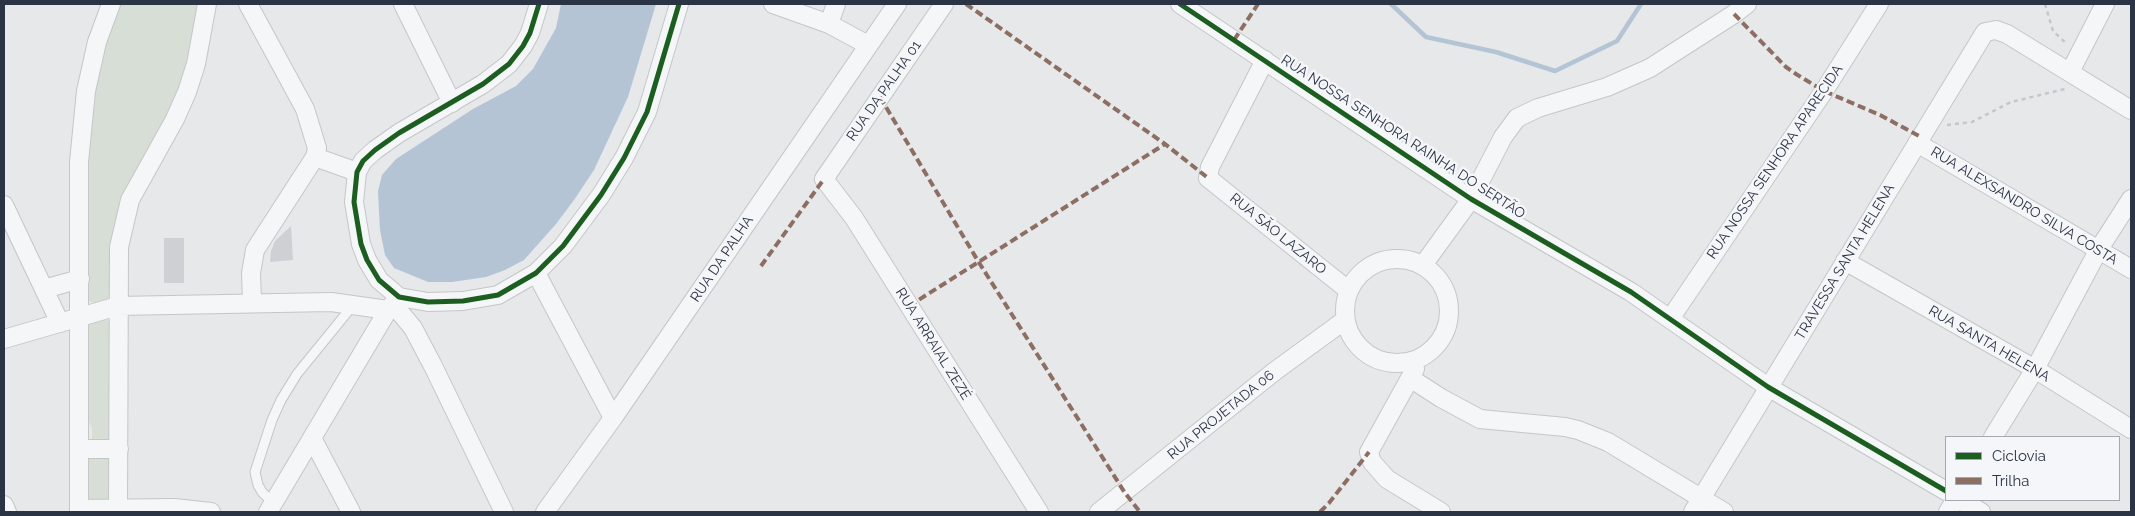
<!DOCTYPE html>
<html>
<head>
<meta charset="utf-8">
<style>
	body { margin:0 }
	#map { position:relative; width:2135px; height:516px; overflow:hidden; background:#e6e8ea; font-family:Raleway,sans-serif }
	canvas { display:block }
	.frame { position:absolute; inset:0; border:5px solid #2b3445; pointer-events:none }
	.legend { position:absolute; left:1945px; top:436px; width:175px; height:65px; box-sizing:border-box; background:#f4f6f9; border:1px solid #a4a8b1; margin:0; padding:6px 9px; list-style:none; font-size:15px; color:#2b3445 }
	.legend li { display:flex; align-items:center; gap:10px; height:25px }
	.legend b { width:25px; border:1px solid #a4a8b1 }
</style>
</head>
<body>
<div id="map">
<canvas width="2135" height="516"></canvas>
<div class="frame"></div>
<ul class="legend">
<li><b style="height:6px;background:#1b5e20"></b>Ciclovia</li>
<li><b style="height:6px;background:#8d6e63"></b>Trilha</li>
</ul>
</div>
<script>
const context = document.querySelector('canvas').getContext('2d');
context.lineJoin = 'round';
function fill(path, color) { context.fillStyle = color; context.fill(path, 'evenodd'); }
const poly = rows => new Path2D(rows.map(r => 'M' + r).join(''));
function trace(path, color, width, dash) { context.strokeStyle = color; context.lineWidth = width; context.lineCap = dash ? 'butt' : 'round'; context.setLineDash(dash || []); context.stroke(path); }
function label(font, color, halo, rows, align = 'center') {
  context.font = font + ' Raleway,sans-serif'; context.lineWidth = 5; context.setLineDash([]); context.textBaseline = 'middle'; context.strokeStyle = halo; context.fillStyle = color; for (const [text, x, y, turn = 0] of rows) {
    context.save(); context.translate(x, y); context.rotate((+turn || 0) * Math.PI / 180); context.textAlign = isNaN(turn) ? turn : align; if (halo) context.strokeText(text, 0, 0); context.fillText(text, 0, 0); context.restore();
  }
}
fill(poly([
	[120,4,200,4,197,33,181,93,126,195,110,293,108,300,97,304,89,301,85,296,87,174,93,89,103,48],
	[103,318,108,320,110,325,110,444,92,444,92,429,85,412,86,324],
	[86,455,111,456,111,503,86,503]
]), '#d6ded6');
fill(poly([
	[561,4,656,4,628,97,594,170,574,200,556,224,524,260,505,270,486,277,452,282,428,282,394,268,385,255,380,230,378,191,382,175,396,159,473,109,516,86,533,69,556,28]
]), '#b4c4d5');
trace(poly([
	[1391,4,1426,37,1496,52,1555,71,1617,41,1641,4]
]), '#b4c4d5', 4.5);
fill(poly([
	[291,226,293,260,270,262,271,251,275,241],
	[164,238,184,238,184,283,164,283]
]), '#ced0d3');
const service = poly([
	[273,503,262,492,258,485,255,472,272,420,281,400,297,374,354,304]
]);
const minor = poly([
	[248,4,305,109,317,148,315,157,255,250,251,273,252,302],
	[403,4,452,103],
	[539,4,530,33,523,46,509,64,483,84,399,133,375,150,363,161,357,172,354,202,361,244,367,260,379,280,399,297,428,302,463,301,498,295,536,273,563,246,601,195,624,158,647,112,679,4],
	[773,4,829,24,868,45],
	[944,4,824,179,854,218,1039,512],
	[1180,4,1471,199,1631,292,1768,387,1946,491],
	[829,24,836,4],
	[1265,60,1210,167,1208,178,1348,290],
	[2070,72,2105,4],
	[1917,143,2131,269],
	[315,157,357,172],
	[4,205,60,323],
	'1345 311a52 52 0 1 1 104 0a52 52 0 1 1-104 0Z',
	[1845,261,2035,369,2131,429],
	[1423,265,1471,199,1503,137,1517,118,1538,108,1607,87,1650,68,1734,14,1747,4],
	[536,273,613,418],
	[44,289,80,279],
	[393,304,413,328,433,366,504,512],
	[1670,319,1824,91,1879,4],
	[4,339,118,306,331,302,388,310],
	[1415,369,1369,452,1372,462,1387,479,1441,512],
	[1410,378,1441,398,1480,419,1565,427,1578,430,1608,442,1724,512],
	[1993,437,2035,369,2099,249,2131,199],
	[312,438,351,512],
	[79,449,119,449],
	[1960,500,1981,512],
	[4,505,7,512],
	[79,509,174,508,211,512],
	[79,512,79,162,86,91,97,42,111,4],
	[118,512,119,247,130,200,175,119,187,92,196,64,207,4],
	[268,512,388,310,394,303],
	[545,512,613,418,897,4],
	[1099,512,1275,371,1345,320],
	[1693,512,1985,32,1996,30,2007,34,2131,110],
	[1948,512,1955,500]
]);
trace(service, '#c4c6c8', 11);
trace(minor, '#c4c6c8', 20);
trace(poly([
	[2045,4,2053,31,2067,44],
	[1947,125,1972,122,2011,102,2065,89]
]), '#c5c6ca', 2.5, [4, 4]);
trace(service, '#f5f6f7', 9);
trace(minor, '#f5f6f7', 18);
trace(poly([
	[966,4,1165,144,1208,178],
	[1734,14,1786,67,1796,74,1824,91,1880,115,1921,137],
	[1234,40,1258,4],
	[880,97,978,261,1125,493,1140,512],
	[761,266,824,179],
	[909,306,1165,144],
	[1320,512,1329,503,1369,452],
	[1440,512,1440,511]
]), '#8d6e63', 4, [8, 4]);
trace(poly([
	[539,4,530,33,523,46,509,64,483,84,399,133,375,150,363,161,357,172,354,202,361,244,367,260,379,280,399,297,428,302,463,301,498,295,536,273,563,246,601,195,624,158,647,112,679,4],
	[1180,4,1471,199,1631,292,1768,387,1946,491]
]), '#1b5e20', 5);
label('14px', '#2b3445', '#f4f6f9', [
	["RUA DA PALHA 01",884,91,-55],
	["RUA NOSSA SENHORA RAINHA DO SERTÃO",1403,137,33],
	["RUA NOSSA SENHORA APARECIDA",1775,162,-56],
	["RUA ALEXSANDRO SILVA COSTA",2024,206,31],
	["RUA SÃO LAZARO",1278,234,39],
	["RUA DA PALHA",722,259,-56],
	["TRAVESSA SANTA HELENA",1845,262,-59],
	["RUA ARRAIAL ZEZÉ",933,344,58],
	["RUA SANTA HELENA",1989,344,30],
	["RUA PROJETADA 06",1221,415,-39]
]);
</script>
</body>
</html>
